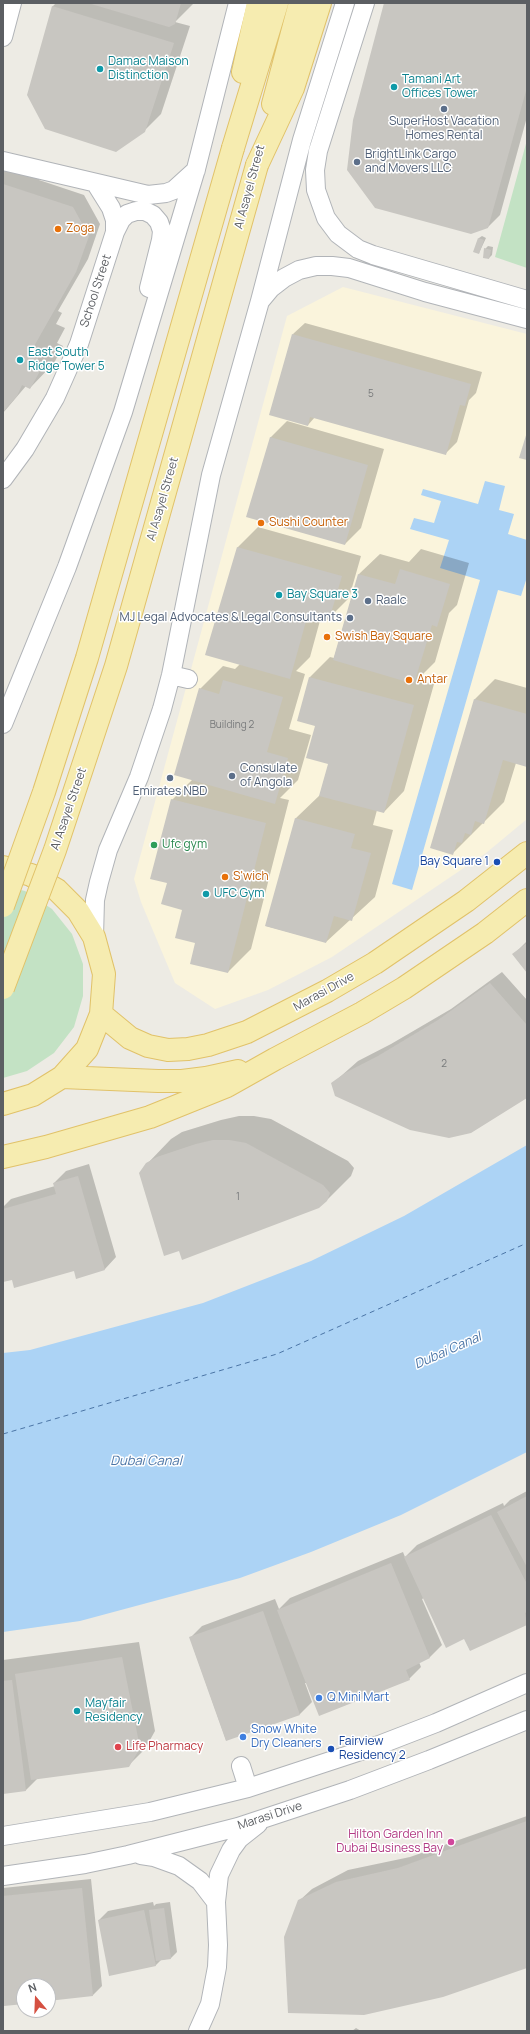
<!DOCTYPE html>
<html>
<head>
<meta charset="utf-8">
<style>
	body { margin:0 }
	#map { position:relative; width:530px; height:2034px; overflow:hidden; background:#edebe4; font-family:Manrope,sans-serif }
	canvas { display:block }
	.frame { position:absolute; inset:0; border:4px solid #5c5f63; pointer-events:none }
	.north { position:absolute; left:16px; top:1978px; width:40px; height:40px; box-sizing:border-box; background:#fff; border:1px solid #bebfc1; border-radius:50%; rotate:341deg; font-size:11px; font-weight:700; line-height:16px; text-align:center; color:#5c5f63 }
	.north::after { content:''; display:block; margin:auto; width:14px; height:18px; background:#d55041; clip-path:polygon(50% 0,100% 100%,50% 72%,0 100%) }
</style>
</head>
<body>
<div id="map">
<canvas width="530" height="2034"></canvas>
<div class="frame"></div>
<div class="north">N</div>
</div>
<script>
const context = document.querySelector('canvas').getContext('2d');
context.lineJoin = 'round';
function fill(path, color) { context.fillStyle = color; context.fill(path, 'evenodd'); }
const poly = rows => new Path2D(rows.map(r => 'M' + r).join(''));
function trace(path, color, width, dash) { context.strokeStyle = color; context.lineWidth = width; context.lineCap = dash ? 'butt' : 'round'; context.setLineDash(dash || []); context.stroke(path); }
function label(font, color, halo, rows, align = 'center') {
  context.font = font + ' Manrope,sans-serif'; context.lineWidth = 3; context.setLineDash([]); context.textBaseline = 'middle'; context.strokeStyle = halo; context.fillStyle = color; for (const [text, x, y, turn = 0] of rows) {
    context.save(); context.translate(x, y); context.rotate((+turn || 0) * Math.PI / 180); context.textAlign = isNaN(turn) ? turn : align; if (halo) context.strokeText(text, 0, 0); context.fillText(text, 0, 0); context.restore();
  }
}
fill(poly([
	[343,287,527,334,527,819,486,853,332,957,268,990,215,1009,175,983,141,902,134,879,287,316]
]), '#faf4dc');
fill(poly([
	[527,140,527,268,495,257],
	[3,886,25,891,52,909,72,934,83,964,83,996,74,1027,54,1053,27,1071,3,1078]
]), '#c3e2c4');
fill(poly([
	[485,481,505,486,499,510,514,514,508,534,527,540,527,577,521,596,498,590,412,890,392,884,480,580,440,568,449,540,410,529,414,518,434,523,441,501,421,495,423,489,478,504],
	[527,1145,527,1452,401,1515,311,1552,240,1578,80,1621,3,1632,3,1353,30,1350,203,1303,311,1261,404,1216]
]), '#acd3f5');
fill(poly([
	[56,3,194,3,175,22,190,26,161,114,144,131,28,95,53,6],
	[385,3,527,3,527,117,500,215,488,227],
	[3,152,44,165,39,180,84,195,100,224,88,259,58,311,62,313,56,324,65,328,57,343,63,346,54,363,30,388,26,386,3,413],
	[482,236,486,238,479,253,479,238],
	[488,246,493,247,492,255,489,258,485,249],
	[305,323,482,372,476,393,469,400,457,442,446,453,315,417,308,425,293,334],
	[287,421,384,449,361,528,345,544,270,438],
	[258,527,361,556,349,598,328,619,321,617,310,657,296,671,305,674,289,729,311,735,298,780,280,798,289,800,251,949,228,972,196,942,184,909,168,882,172,800,192,780,200,689,223,666,235,669,240,664,207,654,238,547],
	[421,549,469,563,457,605,449,613,435,662,417,680,434,684,404,791,384,812,377,810,373,825,393,830,375,897,326,942,266,926,296,818,320,795,329,763,316,725,310,677,330,657,334,658,359,574,380,554,409,562],
	[495,679,527,688,527,766,516,763,504,802,453,853,475,699],
	[527,941,527,971,514,954],
	[502,972,527,1000,527,1097,332,1084,358,1061,391,1044,451,1009],
	[239,1116,254,1116,271,1119,348,1161,354,1168,351,1176,326,1201,147,1164,171,1139,182,1132,221,1120],
	[89,1164,116,1257,105,1269,75,1269,3,1281,3,1207,11,1199,55,1186,54,1183,66,1171],
	[527,1491,527,1623,470,1650,465,1638,424,1598,422,1599,442,1645,430,1657,419,1662,421,1667,409,1679,307,1683,305,1683,312,1702,300,1714,226,1740,190,1638,202,1626,275,1599,279,1609,290,1598,403,1552,405,1557,417,1545,503,1503,504,1506,510,1500],
	[139,1642,155,1731,145,1749,128,1766,38,1778,26,1790,3,1793,3,1660],
	[527,1816,527,1967,299,1901,312,1889,348,1870,410,1857],
	[91,1879,102,1986,93,1995,48,2000,48,1986,24,1986,24,2003,4,2005,3,1888],
	[153,1902,154,1906,156,1904,170,1902,177,1952,171,1958,161,1960,155,1966,99,1920,108,1911],
	[356,2028,361,2031,352,2031]
]), '#0003');
trace(poly([
	[3,1434,277,1354,527,1243]
]), '#4b75a6', 1, [5, 4]);
fill(poly([
	[88,3,181,3,175,24,169,27],
	[384,3,527,3,527,87,488,228,471,234,375,208,347,170,353,120],
	[52,6,174,43,145,132,116,152,45,129,27,95],
	[3,184,73,207,89,236,76,272,33,348,41,353,33,368,40,371,30,389,22,385,17,396,3,412],
	[478,238,484,240,479,254,473,252],
	[484,248,491,250,489,259,483,258],
	[292,334,471,384,465,406,460,405,446,455,310,417,308,426,269,415],
	[527,432,527,460,519,458],
	[270,437,368,465,345,545,246,517],
	[237,547,342,576,329,620,308,614,290,679,205,655],
	[400,569,450,584,437,627,432,625,414,684,333,660,358,574,395,584],
	[309,677,414,705,384,813,319,796,328,764,306,758,315,726,297,721],
	[223,680,283,697,267,752,288,758,275,804,174,775,199,688,219,694],
	[474,699,527,714,527,767,503,760,484,824,475,821,471,835,465,833,462,843,457,842,453,855,430,848],
	[171,799,266,823,228,973,190,964,195,943,175,938,182,910,161,904,167,883,150,879],
	[295,818,355,834,351,848,371,853,352,921,334,916,326,943,265,926],
	[527,943,527,973,512,954],
	[490,983,527,1025,527,1098,471,1133,449,1138,410,1130,335,1096,331,1083,345,1073,378,1056,438,1020],
	[213,1140,229,1140,246,1143,323,1185,330,1193,327,1201,319,1208,182,1260,179,1251,164,1256,139,1173,146,1163,157,1157,196,1144],
	[78,1176,105,1270,76,1279,74,1271,14,1288,12,1280,3,1282,3,1209,56,1194,53,1183],
	[527,1496,527,1567,497,1512],
	[491,1515,527,1584,527,1612,525,1613,527,1625,470,1651,464,1639,446,1648,404,1557],
	[391,1563,430,1658,406,1670,410,1680,319,1716,277,1610],
	[263,1611,300,1715,226,1741,189,1637],
	[122,1657,140,1748,129,1767,31,1780,15,1674],
	[12,1680,26,1791,3,1794,3,1681],
	[527,1821,527,1968,443,1997,364,2015,288,2013,284,1937,298,1900,336,1882,398,1868],
	[82,1888,93,1996,48,2001,48,1986,24,1986,24,2004,4,2006,3,1896],
	[164,1908,171,1959,156,1961,149,1910],
	[144,1910,156,1966,109,1976,98,1920]
]), '#c8c6c1');
const minor = poly([
	[365,3,318,151,315,170,316,190,326,218,338,234,358,249,373,255,527,300],
	[3,37,12,3],
	[3,161,148,195,166,193,174,190,196,170],
	[115,232,121,220,127,214,136,211,145,211,153,215,159,222,162,231,161,240,149,288],
	[261,300,271,288,284,278,299,270,316,266,332,266,349,268,425,292,527,319],
	[3,479,25,449,55,398,79,344,115,232,115,220,111,208,96,184],
	[171,675,188,679],
	[3,724,67,567,123,412,196,169,238,3],
	[94,937,95,900,99,882,108,850,139,777,162,709,171,675,211,475,260,301,302,140,345,3],
	[241,1766,248,1788],
	[3,1836,150,1812,248,1788,379,1745,436,1723,527,1683],
	[141,1855,154,1857,179,1866,200,1881,216,1902],
	[3,1876,85,1864,128,1855,238,1827,350,1790,429,1760,527,1720],
	[198,2031,210,2004,217,1967,218,1945,216,1902,219,1875,231,1850,239,1839,258,1824]
]);
const major = poly([
	[243,72,258,3],
	[273,104,300,3],
	[233,148,277,3],
	[257,165,293,88,320,3],
	[3,867,31,875,57,890,78,911,94,937,104,974,101,1014,87,1049,62,1077,33,1095,3,1104],
	[101,1014,130,1038,148,1046,168,1050,188,1049,208,1045,247,1032,327,991,375,963,466,901,527,853],
	[62,1077,158,1081,182,1081,206,1078,238,1071],
	[3,1157,46,1147,150,1117,227,1086,275,1059,362,1013,404,988,485,933,527,900]
]);
trace(minor, '#b1b4b8', 20);
trace(major, '#e1c269', 24);
trace(minor, '#fff', 18);
trace(major, '#f6ecb0', 22);
const majorBridge = poly([
	[3,906,44,792,87,658,233,148],
	[3,988,55,850,116,666,257,165]
]);
trace(majorBridge, '#e1c269', 24, []);
trace(majorBridge, '#f6ecb0', 22);
for (const [x, y, r, color] of [
	[100,69,4,"#0f9aa8"],
	[394,87,4,"#0f9aa8"],
	[444,109,4,"#5c6f8a"],
	[357,162,4,"#5c6f8a"],
	[58,229,4,"#e8710a"],
	[20,360,4,"#0f9aa8"],
	[261,523,4,"#e8710a"],
	[279,595,4,"#0f9aa8"],
	[368,601,4,"#5c6f8a"],
	[350,618,4,"#5c6f8a"],
	[327,637,4,"#e8710a"],
	[409,680,4,"#e8710a"],
	[232,776,4,"#5c6f8a"],
	[170,778,4,"#5c6f8a"],
	[154,845,4,"#2e9e5b"],
	[497,862,4,"#1a4fb4"],
	[225,877,4,"#e8710a"],
	[206,894,4,"#0f9aa8"],
	[319,1698,4,"#3f7fe0"],
	[77,1711,4,"#0f9aa8"],
	[243,1737,4,"#3f7fe0"],
	[118,1747,4,"#e0444e"],
	[331,1749,4,"#1a4fb4"],
	[451,1842,4,"#d1479c"]
]) { const dot = new Path2D(); dot.arc(x, y, r, 0, 2 * Math.PI); context.fillStyle = color; context.fill(dot); trace(dot, '#fff', 1.5); }
label('10px', '#77797a', null, [
	["5",371,394],
	["Building 2",232,725],
	["2",444,1064],
	["1",238,1197]
]);
label('12px', '#0d838f', '#fff', [
	["Damac Maison",108,62],
	["Distinction",108,76],
	["Tamani Art",402,80],
	["Offices Tower",402,94],
	["East South",28,353],
	["Ridge Tower 5",28,367],
	["Bay Square 3",287,595],
	["UFC Gym",214,894],
	["Mayfair",85,1704],
	["Residency",85,1718]
], 'left');
label('12px', '#4e5e75', '#fff', [
	["SuperHost Vacation",444,122,"center"],
	["Homes Rental",444,136,"center"],
	["BrightLink Cargo",365,155],
	["and Movers LLC",365,169],
	["Raalc",376,601],
	["MJ Legal Advocates & Legal Consultants",342,618,"right"],
	["Consulate",240,769],
	["of Angola",240,783],
	["Emirates NBD",170,792,"center"]
], 'left');
label('12px', '#5c5f63', '#fff', [
	["Al Asayel Street",250,187,-75],
	["School Street",96,291,-72],
	["Al Asayel Street",163,499,-74],
	["Al Asayel Street",69,809,-71],
	["Marasi Drive",324,992,-29],
	["Marasi Drive",270,1816,-18]
]);
label('12px', '#c56008', '#fff', [
	["Zoga",66,229],
	["Sushi Counter",269,523],
	["Swish Bay Square",335,637],
	["Antar",417,680],
	["S'wich",233,877]
], 'left');
label('12px', '#27864d', '#fff', [
	["Ufc gym",162,845]
], 'left');
label('12px', '#164399', '#fff', [
	["Bay Square 1",489,862],
	["Fairview",339,1742,"left"],
	["Residency 2",339,1756,"left"]
], 'right');
label('12px', '#366cbe', '#fff', [
	["Q Mini Mart",327,1698],
	["Snow White",251,1730],
	["Dry Cleaners",251,1744]
], 'left');
label('12px', '#be3a42', '#fff', [
	["Life Pharmacy",126,1747]
], 'left');
label('12px', '#b23c85', '#fff', [
	["Hilton Garden Inn",443,1835],
	["Dubai Business Bay",443,1849]
], 'right');
label('italic 13px', '#4b75a6', '#fff', [
	["Dubai Canal",448,1351,-24],
	["Dubai Canal",146,1461]
]);
</script>
</body>
</html>
